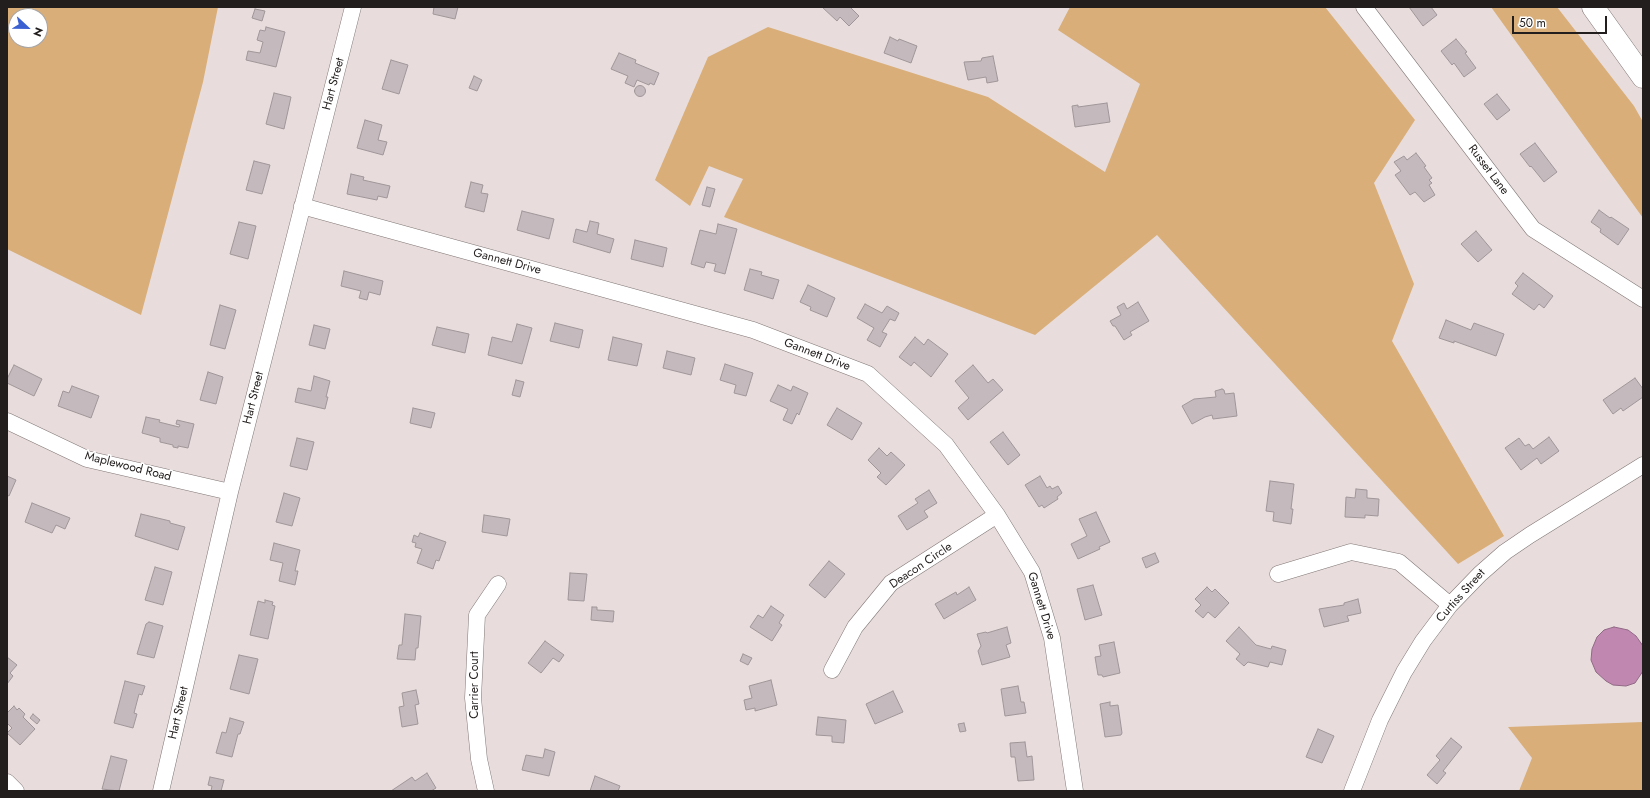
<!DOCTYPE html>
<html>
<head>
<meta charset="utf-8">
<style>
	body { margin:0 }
	#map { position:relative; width:1650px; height:798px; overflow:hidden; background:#e8dddc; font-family:Jost,sans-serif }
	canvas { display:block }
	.frame { position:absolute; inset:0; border:8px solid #221e1d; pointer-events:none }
	.north { position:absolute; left:8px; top:8px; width:40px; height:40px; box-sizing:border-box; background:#fff; border:1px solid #a7a5a5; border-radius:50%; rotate:112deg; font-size:11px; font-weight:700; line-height:16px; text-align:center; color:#221e1d }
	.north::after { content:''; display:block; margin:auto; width:14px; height:18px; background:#3a60d1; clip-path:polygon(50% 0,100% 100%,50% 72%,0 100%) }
	.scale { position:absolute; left:1512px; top:16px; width:95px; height:18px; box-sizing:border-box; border:2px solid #221e1d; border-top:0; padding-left:5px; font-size:12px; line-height:14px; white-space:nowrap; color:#221e1d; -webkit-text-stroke:3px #fff; paint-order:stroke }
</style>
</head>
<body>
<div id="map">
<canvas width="1650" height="798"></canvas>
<div class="frame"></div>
<div class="north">N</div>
<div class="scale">50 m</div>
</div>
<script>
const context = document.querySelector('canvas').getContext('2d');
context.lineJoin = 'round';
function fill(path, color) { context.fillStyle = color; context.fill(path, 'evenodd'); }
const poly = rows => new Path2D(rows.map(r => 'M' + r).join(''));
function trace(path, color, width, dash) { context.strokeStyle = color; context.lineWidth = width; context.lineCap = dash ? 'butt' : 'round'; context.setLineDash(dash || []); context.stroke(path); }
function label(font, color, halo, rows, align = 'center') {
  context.font = font + ' Jost,sans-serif'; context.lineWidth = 3; context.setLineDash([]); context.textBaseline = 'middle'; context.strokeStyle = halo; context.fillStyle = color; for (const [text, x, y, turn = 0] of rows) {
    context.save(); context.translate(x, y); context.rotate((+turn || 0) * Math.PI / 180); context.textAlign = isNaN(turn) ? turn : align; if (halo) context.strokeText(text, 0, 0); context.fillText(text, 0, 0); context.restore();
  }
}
fill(poly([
	[7,7,218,7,203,82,141,315,7,249],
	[16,16,40,16,40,40,16,40],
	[1070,7,1325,7,1415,120,1374,183,1414,284,1392,341,1504,536,1458,564,1157,235,1035,335,724,217,743,179,709,166,690,206,655,180,708,57,768,27,988,97,1105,172,1140,84,1058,30],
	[1491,7,1557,7,1634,106,1643,122,1643,218],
	[1643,722,1643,791,1519,791,1532,758,1508,727]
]), '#d9ae79');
const water = poly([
	[1614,627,1628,630,1636,636,1643,646,1643,671,1635,683,1626,686,1613,685,1606,681,1596,672,1591,660,1592,649,1597,637,1604,630,1614,627]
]);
fill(water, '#c088b1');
trace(water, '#916885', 1);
const building = poly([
	[434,7,458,7,455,19,433,14,434,7],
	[822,7,852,7,851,8,859,16,849,26,840,17,837,21,822,7],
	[1409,7,1431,7,1437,15,1423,26,1409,7],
	[255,9,265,11,262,21,252,18,255,9],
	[266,27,285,32,276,67,246,60,248,51,260,53,263,42,257,40,260,30,265,31,266,27],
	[890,37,898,41,899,39,917,46,911,63,884,53,890,37],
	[1456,39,1467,52,1465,53,1476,68,1464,77,1454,63,1452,65,1441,51,1456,39],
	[619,53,636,60,635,63,659,73,654,85,650,83,649,85,637,80,634,87,625,83,628,76,611,69,619,53],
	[993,56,998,81,987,83,986,77,968,80,964,62,981,61,982,58,993,56],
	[391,60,408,65,399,94,382,89,391,60],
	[474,76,482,80,477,91,469,88,474,76],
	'634.5 91a5.5 5.5 0 1 1 11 0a5.5 5.5 0 1 1-11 0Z',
	[274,93,291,97,284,129,266,124,274,93],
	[1497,94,1510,110,1497,120,1484,104,1497,94],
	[1107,103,1110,122,1075,127,1072,106,1078,105,1078,107,1107,103],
	[365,120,382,125,378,140,387,142,383,155,357,148,365,120],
	[1535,143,1557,172,1544,182,1531,166,1530,167,1520,154,1535,143],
	[1416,153,1426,166,1424,167,1432,178,1429,180,1432,183,1429,185,1435,195,1424,202,1415,192,1410,195,1395,175,1401,171,1394,162,1404,156,1407,160,1416,153],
	[254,161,270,165,262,194,246,190,254,161],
	[351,174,364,177,363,180,390,186,387,198,378,196,377,200,347,194,351,174],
	[471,182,483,185,481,193,488,194,484,212,465,207,471,182],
	[707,187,715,189,710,207,702,205,707,187],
	[1599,210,1610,218,1611,217,1629,229,1618,245,1600,232,1601,229,1591,222,1599,210],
	[522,211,554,219,549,239,517,230,522,211],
	[590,221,599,223,597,234,614,239,610,253,573,242,576,229,587,232,590,221],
	[239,222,256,226,248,259,230,254,239,222],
	[718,224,737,229,725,274,714,271,716,264,706,262,704,268,691,264,700,230,716,234,718,224],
	[1476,231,1492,250,1478,262,1461,244,1476,231],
	[635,240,667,248,663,267,631,259,635,240],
	[750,269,762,272,761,275,779,280,773,299,744,290,750,269],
	[344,271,383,281,380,295,369,292,367,300,359,298,361,291,341,286,344,271],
	[1523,273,1553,296,1544,308,1539,304,1534,310,1512,294,1518,286,1515,283,1523,273],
	[808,285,835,298,827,317,810,310,811,307,800,302,808,285],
	[1138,302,1149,321,1130,332,1132,335,1124,340,1115,326,1113,326,1110,321,1121,315,1117,307,1124,303,1127,309,1138,302],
	[865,304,882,313,887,306,899,313,895,321,890,319,882,332,887,334,880,347,867,340,874,328,857,318,865,304],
	[220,305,236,310,225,349,210,345,220,305],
	[1446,320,1471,330,1474,323,1504,334,1496,356,1454,341,1454,343,1439,338,1446,320],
	[555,323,583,330,579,348,550,341,555,323],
	[517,324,532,328,522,364,488,355,492,337,512,342,517,324],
	[314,325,330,329,325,349,309,345,314,325],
	[437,327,469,334,465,353,432,345,437,327],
	[613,337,642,344,637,366,608,360,613,337],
	[915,337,924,345,928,339,948,354,931,377,914,362,911,366,899,357,915,337],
	[667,351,695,358,691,375,663,368,667,351],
	[725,364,753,373,746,396,734,393,736,385,720,380,725,364],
	[14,365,42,379,34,396,7,383,7,379,14,365],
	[973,365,988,383,993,379,1003,390,968,420,958,408,969,398,955,381,973,365],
	[208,372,223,377,216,404,200,400,208,372],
	[314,376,330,381,326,397,328,397,325,409,295,402,298,388,311,391,314,376],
	[1635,378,1643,389,1643,397,1623,411,1621,408,1613,414,1603,400,1635,378],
	[516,380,524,382,520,397,512,395,516,380],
	[778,385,791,391,793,386,808,393,799,415,797,413,792,424,783,420,788,409,770,401,778,385],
	[72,386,99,396,91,418,58,406,63,391,69,393,72,386],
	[1222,389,1224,390,1225,394,1234,393,1237,416,1213,419,1212,415,1205,417,1192,424,1182,406,1194,399,1216,397,1215,391,1222,389],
	[413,408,435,413,431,428,410,423,413,408],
	[837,408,862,423,852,440,827,425,837,408],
	[146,417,160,420,159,422,179,427,180,425,176,424,177,420,194,424,188,448,178,446,178,448,173,447,173,445,160,442,160,438,142,433,146,417],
	[1003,432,1020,455,1008,465,990,442,1003,432],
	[1549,437,1559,451,1541,464,1537,458,1521,470,1505,448,1519,438,1525,446,1529,444,1533,449,1549,437],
	[297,438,314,442,307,470,290,466,297,438],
	[879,448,887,456,891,452,905,465,886,485,877,477,881,473,868,460,879,448],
	[7,476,16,480,9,496,7,495,7,476],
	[1040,476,1047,488,1050,486,1052,489,1058,486,1062,493,1057,497,1058,499,1044,508,1042,505,1039,507,1025,485,1040,476],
	[1270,481,1294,484,1291,509,1293,509,1291,524,1273,521,1274,512,1266,511,1270,481],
	[1356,489,1367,490,1367,498,1379,499,1378,516,1365,515,1365,518,1345,517,1346,497,1355,498,1356,489],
	[929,490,937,503,924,511,928,517,907,530,898,516,918,503,915,499,929,490],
	[284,493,300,498,292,526,276,522,284,493],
	[32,503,70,518,65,529,56,525,52,533,25,522,32,503],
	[1096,512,1110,542,1099,547,1100,549,1078,559,1071,544,1087,536,1079,519,1096,512],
	[141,514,170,521,170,523,185,527,178,550,135,536,141,514],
	[484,515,510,519,507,536,482,532,484,515],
	[420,533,446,542,439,561,436,560,433,569,417,563,422,549,415,547,416,543,412,542,414,535,418,537,420,533],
	[274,543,300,550,295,571,298,571,295,585,279,581,283,563,270,560,274,543],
	[1155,553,1159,562,1146,568,1142,558,1155,553],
	[829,561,845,574,825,598,809,585,829,561],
	[155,567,172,572,163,605,145,600,155,567],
	[570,573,587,574,584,601,568,600,570,573],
	[1093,585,1102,615,1085,620,1077,589,1093,585],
	[969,587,976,600,944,619,935,604,956,592,957,595,969,587],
	[1207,587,1212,592,1215,589,1229,603,1215,618,1208,612,1203,618,1195,611,1201,605,1195,599,1207,587],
	[1358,599,1361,613,1347,616,1349,621,1324,627,1319,609,1344,605,1344,603,1358,599],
	[265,600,273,602,272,605,275,606,268,639,250,635,258,601,265,603,265,600],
	[771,606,784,615,779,623,782,625,772,641,750,627,758,615,763,618,771,606],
	[592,607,597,607,597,610,614,611,613,622,591,620,592,607],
	[405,614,421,616,418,648,416,648,415,660,397,659,399,645,402,645,405,614],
	[149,622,163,626,154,658,137,654,146,624,149,622],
	[1007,627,1011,643,1006,645,1010,657,982,665,978,651,981,646,977,634,986,632,987,633,1007,627],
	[1239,627,1256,645,1271,649,1272,646,1286,650,1282,665,1270,662,1268,667,1248,662,1244,666,1236,659,1240,654,1226,641,1239,627],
	[545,641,564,655,559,662,553,658,541,673,528,663,545,641],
	[1114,642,1120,673,1103,677,1102,675,1098,675,1095,657,1101,656,1099,645,1114,642],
	[743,654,752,658,748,665,740,661,743,654],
	[239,655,258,659,249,694,230,689,239,655],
	[7,657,17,665,10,673,13,676,7,684,7,657],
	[771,680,777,705,755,711,755,708,746,710,744,700,752,698,749,686,771,680],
	[125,681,145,686,142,695,139,694,134,713,137,714,133,728,114,723,125,681],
	[1018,686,1021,702,1024,702,1026,713,1005,716,1001,689,1018,686],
	[416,690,419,704,415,705,418,724,402,727,399,707,404,706,402,693,416,690],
	[893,691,903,712,875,724,866,704,893,691],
	[1110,702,1110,706,1118,705,1122,733,1121,735,1105,737,1100,704,1110,702],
	[14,706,17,710,19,708,25,714,23,717,35,729,20,745,7,733,12,728,7,723,7,713,14,706],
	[33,714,40,720,37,724,30,718,33,714],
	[818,717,846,720,844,743,832,742,832,736,816,735,818,717],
	[230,718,244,722,240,734,238,734,232,757,216,753,222,732,226,733,230,718],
	[964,723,966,731,960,732,958,724,964,723],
	[1318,729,1334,736,1322,763,1306,757,1318,729],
	[1451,738,1462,747,1443,771,1446,773,1437,784,1427,775,1440,760,1436,756,1451,738],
	[1025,742,1027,757,1032,756,1034,780,1018,781,1015,757,1011,757,1010,743,1025,742],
	[545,749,555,752,549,776,522,770,526,755,543,758,545,749],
	[111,756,127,760,119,791,102,789,111,756],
	[427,773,436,788,431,791,391,791,412,777,415,781,427,773],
	[595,776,620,786,618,791,590,791,595,776],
	[210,777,224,780,221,791,211,791,212,786,208,785,210,777]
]);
fill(building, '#c4babd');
trace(building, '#a09699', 1);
const minor = poly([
	[1364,7,1533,229,1643,299],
	[302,206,753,330,868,374,946,445,997,515,1032,572,1052,638,1075,791],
	[7,421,87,459,230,492],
	[1278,574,1351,552,1399,562,1450,605],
	[832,670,855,627,891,583,997,515],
	[7,782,16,791],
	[161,791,230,492,353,7],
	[486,791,479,759,473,698,477,615,498,584],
	[1352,791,1380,720,1404,672,1423,641,1450,605,1480,574,1505,552,1530,535,1643,465]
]);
const highway = poly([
	[1593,7,1643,77]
]);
trace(minor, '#817776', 17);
trace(highway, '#817776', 23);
trace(minor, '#fff', 16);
trace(highway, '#fff', 22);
label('12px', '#221e1d', '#fff', [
	["Hart Street",334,84,-75],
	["Russet Lane",1488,170,53],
	["Gannett Drive",507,262,15],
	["Gannett Drive",817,355,21],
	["Hart Street",254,398,-76],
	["Maplewood Road",128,467,14],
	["Deacon Circle",921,566,-34],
	["Curtiss Street",1461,596,-48],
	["Gannett Drive",1041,606,73],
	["Carrier Court",475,685,-90],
	["Hart Street",179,713,-77]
]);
</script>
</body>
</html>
